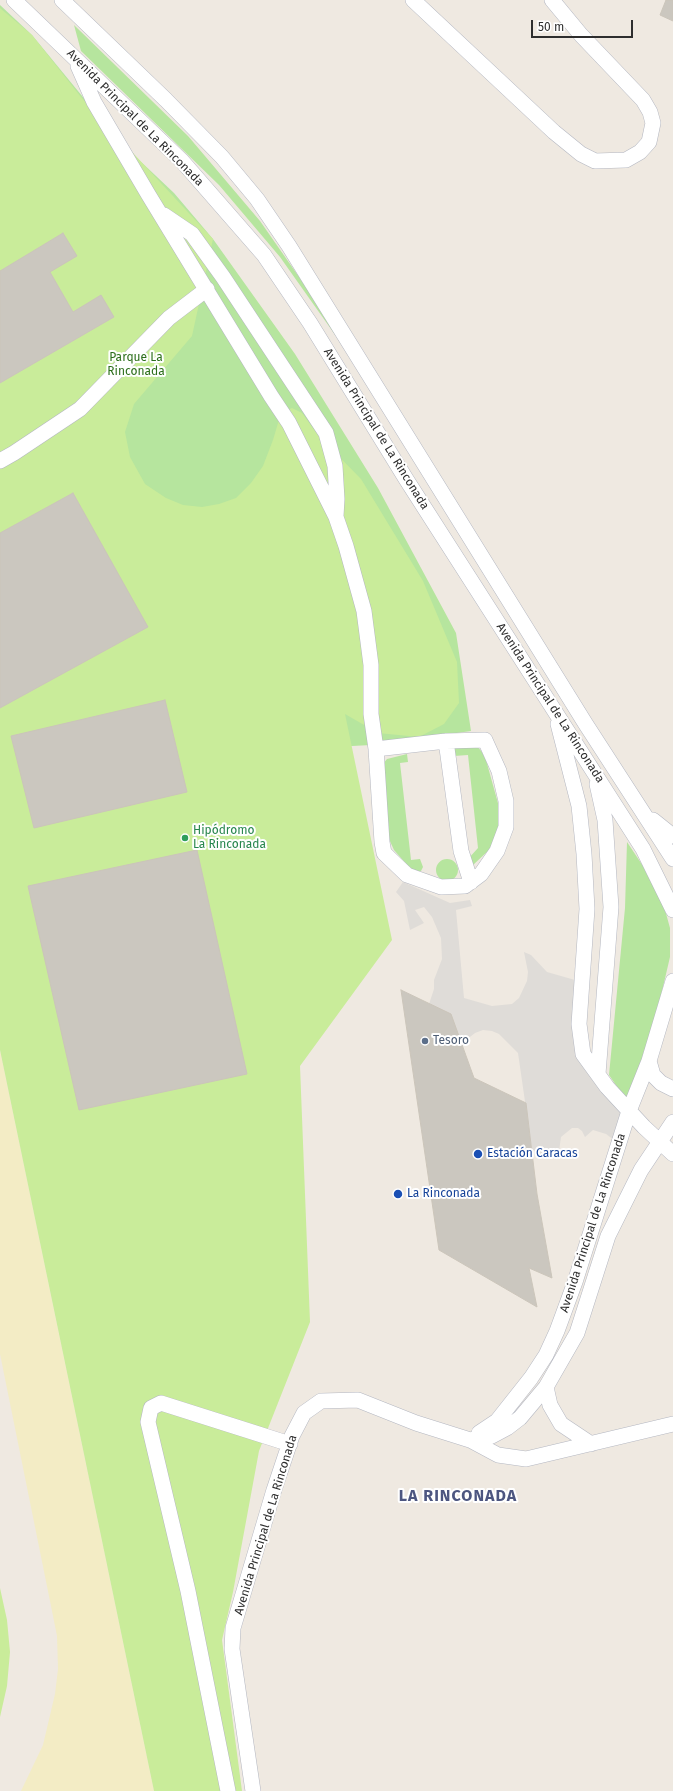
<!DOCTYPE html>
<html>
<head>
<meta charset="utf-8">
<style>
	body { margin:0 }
	#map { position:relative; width:673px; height:1791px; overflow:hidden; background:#efe9e1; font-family:"Fira Sans",sans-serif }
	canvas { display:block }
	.scale { position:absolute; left:531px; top:20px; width:102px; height:18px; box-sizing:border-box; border:2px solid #2e2e2e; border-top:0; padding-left:5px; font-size:12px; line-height:14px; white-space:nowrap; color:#2e2e2e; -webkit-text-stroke:3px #fff; paint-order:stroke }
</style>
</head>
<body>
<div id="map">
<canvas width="673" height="1791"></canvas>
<div class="scale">50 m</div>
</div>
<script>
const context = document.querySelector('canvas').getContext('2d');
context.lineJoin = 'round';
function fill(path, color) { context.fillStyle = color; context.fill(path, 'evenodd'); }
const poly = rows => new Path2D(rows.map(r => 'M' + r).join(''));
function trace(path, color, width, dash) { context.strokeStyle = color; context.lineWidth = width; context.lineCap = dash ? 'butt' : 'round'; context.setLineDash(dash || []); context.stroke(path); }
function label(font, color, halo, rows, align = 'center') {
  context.font = font + ' "Fira Sans",sans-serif'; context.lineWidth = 4; context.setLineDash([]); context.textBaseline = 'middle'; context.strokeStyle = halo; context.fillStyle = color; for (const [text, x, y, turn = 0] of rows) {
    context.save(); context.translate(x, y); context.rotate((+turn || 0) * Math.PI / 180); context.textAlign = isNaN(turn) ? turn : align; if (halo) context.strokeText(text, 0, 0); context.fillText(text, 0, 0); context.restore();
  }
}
fill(poly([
	[0,5,32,35,119,141,174,193,213,239,295,354,378,488,456,633,471,731,371,745,333,747,0,408],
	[74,25,188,136,260,221,313,297,338,339,280,257,219,185,81,51],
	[476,745,482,752,486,760,501,814,495,841,488,851,473,865,468,859,478,848,468,755,454,756,453,746],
	[407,754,408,762,400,763,411,860,420,859,423,867,421,871,415,871,408,866,394,850,389,839,382,765,387,759],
	[627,842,649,875,662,899,670,928,670,957,659,1004,643,1059,627,1101,609,1075,625,908],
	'436 870a11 11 0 1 1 22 0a11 11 0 1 1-22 0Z'
]), '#b6e59e');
fill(poly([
	[0,1050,154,1791,21,1791,43,1745,55,1694,58,1669,57,1636,51,1606,0,1354]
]), '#f3ecc5');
fill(poly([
	[0,8,32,35,81,97,213,239,192,336,134,404,125,432,130,457,145,484,166,498,183,505,202,507,219,504,236,498,251,483,263,466,273,440,281,413,292,408,302,413,318,435,361,479,423,581,457,662,459,703,444,724,419,737,378,733,345,714,392,940,300,1066,310,1322,259,1451,233,1592,222,1640,242,1791,154,1791,0,1050],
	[0,1588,7,1620,10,1652,7,1686,0,1717]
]), '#c9ec9a');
fill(poly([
	[403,882,450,903,470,900,472,906,456,910,464,998,492,1006,512,1004,519,998,527,981,528,972,524,952,531,955,547,972,582,982,583,1054,629,1111,618,1143,606,1134,593,1130,585,1137,582,1131,578,1128,572,1128,561,1137,559,1151,550,1157,532,1150,518,1053,499,1034,492,1031,483,1030,475,1033,461,1044,429,1004,434,989,434,980,442,959,441,938,432,917,424,907,415,910,424,923,410,930,404,901,396,892]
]), '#dfdcd8');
const building = poly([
	[666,0,673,0,673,21,660,15,666,0],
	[63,233,77,256,50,272,73,312,101,295,114,317,0,383,0,271,63,233],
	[73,493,148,627,0,708,0,533,73,493],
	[165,700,187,792,34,828,11,736,165,700],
	[197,850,247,1074,79,1110,28,886,197,850],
	[401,990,451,1014,474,1078,526,1103,537,1194,552,1278,529,1268,537,1307,439,1250,401,990]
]);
fill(building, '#cbc7bf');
trace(building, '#cbc5ba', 1);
const minor = poly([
	[14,0,182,161,264,255,310,323,406,479,643,849,673,910],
	[62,0,166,100,222,157,257,199,289,246,585,723,673,859],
	[413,0,554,132,581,154,595,161,626,160,640,152,649,142,653,123,650,112,643,100,581,35,552,0],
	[78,66,94,102,148,194,271,396,289,423,336,517,346,546,364,611,371,665,371,714,376,749],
	[164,215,192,234,223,277,326,433,335,466,337,499,336,516],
	[0,461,14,453,80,409,169,318,207,289],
	[558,724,579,806,584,854,587,909,579,1024,583,1054,607,1087,644,1127,673,1154],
	[485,740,499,771,506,801,506,827,497,851,481,874,465,886,441,887,407,875,384,853,382,842,376,749,446,741,485,740],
	[446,741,461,851,471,882],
	[597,784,605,820,611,907,598,1074],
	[653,820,673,836],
	[649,1061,653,1075,661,1083,673,1089],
	[546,1387,550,1405,561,1424,591,1444],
	[479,1433,497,1421,531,1378,546,1355,557,1331,575,1282,629,1111,649,1061,673,981],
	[470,1440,498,1455,526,1459,673,1424],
	[228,1791,188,1591,148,1422,151,1408,161,1403,290,1444],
	[253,1791,232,1649,233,1628,274,1490,292,1436,304,1413,321,1401,358,1400,416,1423,470,1440,492,1436,507,1428,520,1418,546,1387,577,1333,608,1236,641,1170,673,1122]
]);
trace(minor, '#b4b7c1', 16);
trace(minor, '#fff', 15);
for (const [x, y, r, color] of [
	[185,838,4,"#2e9e5b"],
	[425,1041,4,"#5c6f8a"],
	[478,1154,5,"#1a4fb4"],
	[398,1194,5,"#1a4fb4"]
]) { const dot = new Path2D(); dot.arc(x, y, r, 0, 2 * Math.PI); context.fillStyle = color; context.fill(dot); trace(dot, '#fff', 1.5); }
label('12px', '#2e2e2e', '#fff', [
	["Avenida Principal de La Rinconada",135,118,45],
	["Avenida Principal de La Rinconada",376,429,58],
	["Avenida Principal de La Rinconada",550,703,57],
	["Avenida Principal de La Rinconada",593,1223,-72],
	["Avenida Principal de La Rinconada",266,1525,-73]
]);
label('12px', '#2c6e1b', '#fff', [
	["Parque La",136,358],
	["Rinconada",136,372]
]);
label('12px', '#27864d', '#fff', [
	["Hipódromo",193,831],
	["La Rinconada",193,845]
], 'left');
label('12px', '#4e5e75', '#fff', [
	["Tesoro",433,1041]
], 'left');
label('12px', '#164399', '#fff', [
	["Estación Caracas",487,1154],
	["La Rinconada",407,1194]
], 'left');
context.letterSpacing = '1px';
label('bold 16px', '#4d5680', '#fff', [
	["LA RINCONADA",458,1497]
]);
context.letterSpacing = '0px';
</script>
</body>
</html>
